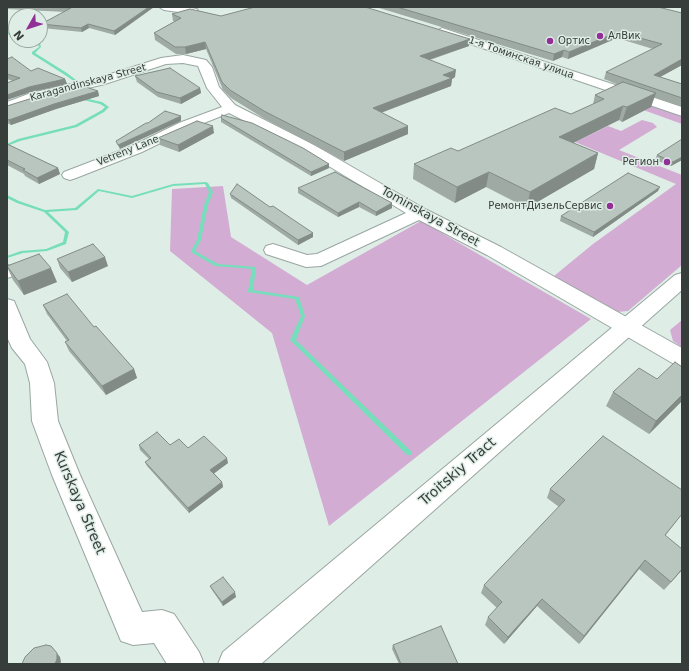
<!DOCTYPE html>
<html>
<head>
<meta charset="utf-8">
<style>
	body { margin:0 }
	#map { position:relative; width:689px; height:671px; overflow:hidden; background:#dfede7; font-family:"DejaVu Sans",sans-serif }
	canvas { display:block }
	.frame { position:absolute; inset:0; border:8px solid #373d3a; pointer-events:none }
	.north { position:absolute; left:8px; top:8px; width:40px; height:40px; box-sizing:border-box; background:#dfede7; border:1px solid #9ca7a2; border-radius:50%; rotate:231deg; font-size:11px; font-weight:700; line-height:16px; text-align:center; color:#373d3a }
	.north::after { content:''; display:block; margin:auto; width:14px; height:18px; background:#922f96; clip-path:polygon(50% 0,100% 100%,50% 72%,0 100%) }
</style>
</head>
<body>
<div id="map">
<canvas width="689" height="671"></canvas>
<div class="frame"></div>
<div class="north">N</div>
</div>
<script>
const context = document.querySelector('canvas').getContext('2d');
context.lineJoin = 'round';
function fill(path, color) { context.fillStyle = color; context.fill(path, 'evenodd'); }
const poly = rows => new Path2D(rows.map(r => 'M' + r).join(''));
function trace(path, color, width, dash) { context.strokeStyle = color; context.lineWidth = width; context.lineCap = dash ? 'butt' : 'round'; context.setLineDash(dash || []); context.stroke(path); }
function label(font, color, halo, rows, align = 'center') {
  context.font = font + ' "DejaVu Sans",sans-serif'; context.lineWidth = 3; context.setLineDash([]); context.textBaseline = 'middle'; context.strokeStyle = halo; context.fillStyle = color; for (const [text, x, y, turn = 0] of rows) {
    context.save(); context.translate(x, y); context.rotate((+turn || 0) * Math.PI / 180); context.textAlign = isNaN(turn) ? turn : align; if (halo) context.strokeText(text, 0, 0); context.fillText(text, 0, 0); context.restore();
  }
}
fill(poly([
	[643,102,682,116,682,124,635,107],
	[642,120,653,123,657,127,619,150,682,175,682,265,628,311,617,312,608,310,554,276,593,244,676,184,575,142,608,126,621,131],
	[223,186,231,237,307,285,421,221,591,319,329,526,272,333,170,251,172,189],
	[682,320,682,347,673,341,670,330]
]), '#d3acd3');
fill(poly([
	[7,32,16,34,16,36,7,34,7,32],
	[37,40,39,40,41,47,35,53,67,73,80,83,82,89,80,89,78,84,65,75,32,54,32,52,39,47,37,40],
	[79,97,102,102,109,107,104,112,77,127,20,141,7,146,7,144,18,139,75,125,102,110,105,107,100,104,79,99,79,97],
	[206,182,208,183,213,192,208,205,201,240,195,251,218,264,256,267,256,268,253,290,299,297,305,316,296,340,411,451,412,453,411,455,407,455,291,341,290,340,301,316,295,299,248,292,248,291,252,269,215,266,191,252,191,251,197,240,204,205,209,192,205,184,173,186,132,198,99,191,77,210,48,212,69,232,66,244,47,251,23,253,7,258,7,256,21,251,46,249,63,242,65,232,44,212,17,203,7,198,7,195,19,201,45,210,75,208,98,189,132,196,173,184,206,182]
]), '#76deba');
const minor = poly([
	[159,7,186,7,197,9,198,11,193,14,164,10,159,7],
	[442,28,682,107,682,116,438,33,437,31,442,28],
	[183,55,206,60,212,67,219,87,235,105,314,145,425,209,501,247,682,348,682,366,674,364,487,255,419,220,321,266,306,267,266,254,264,250,266,246,273,244,307,255,317,254,406,213,304,151,229,113,189,129,142,152,76,178,70,180,64,178,62,175,64,172,132,146,179,123,222,107,207,88,198,66,183,63,166,64,105,84,40,99,7,111,7,102,31,93,98,78,161,58,183,55],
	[7,265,15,267,18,271,14,276,7,278,7,265],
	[7,299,14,301,30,339,47,362,54,383,58,421,80,475,142,612,162,610,174,614,199,652,204,664,167,664,154,643,133,645,121,641,52,475,32,421,30,383,25,364,12,348,7,337,7,299]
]);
const major = poly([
	[682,273,682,290,261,664,218,664,223,652,675,275,682,273]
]);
trace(minor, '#99a6a1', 2);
trace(major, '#99a6a1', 2);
fill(minor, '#fff');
fill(major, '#fff');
fill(poly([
	[7,7,154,7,115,35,89,28,82,32,42,28,41,24,65,12,7,9],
	[376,7,658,7,682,65,660,77,682,84,682,107,654,97,651,107,622,122,619,120,573,143,598,153,594,169,527,208,486,187,455,203,413,179,414,164,458,151,571,114,593,104,595,95,619,85,604,79,606,72,653,49,617,38,568,59,562,57,553,61],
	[172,14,221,16,470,39,469,46,430,60,455,77,452,79,451,86,381,113,408,134,344,161,265,119,231,98,223,90,206,49,186,54,176,54,155,40,154,33,175,21,173,21],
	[7,59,31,71,65,79,67,84,31,92,13,81,7,79],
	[135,76,200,88,201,93,181,104,158,97,137,82],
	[98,91,99,96,56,109,11,125,7,123,7,106],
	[221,118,329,164,329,168,311,176,221,122],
	[214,133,179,152,160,145,158,138],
	[7,144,58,168,60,174,39,184,25,176,24,174,7,165],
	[657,155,682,160,671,166,655,160],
	[298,188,392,203,392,208,376,216,359,207,338,217,298,193],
	[658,191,593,237,560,221,561,216],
	[230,194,270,207,313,233,313,237,298,245,231,198],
	[57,259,108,266,72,282,60,268],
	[7,267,57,282,24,295,13,280],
	[43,305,94,327,134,369,137,378,106,395,69,351,65,342,67,341,47,314],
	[682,367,682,401,649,434,606,406,613,392,657,379],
	[139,445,170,445,188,448,228,463,214,473,222,482,223,487,189,513,147,466,145,462,149,459,140,450],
	[550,489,682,514,665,536,682,549,682,570,664,590,639,569,579,644,537,606,504,644,485,625,488,617,497,608,481,593,484,585,559,507,547,498],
	[210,586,236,597,223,606,212,590],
	[393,645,458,664,399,664,392,649]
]), '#9faaa5');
fill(poly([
	[149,7,154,7,115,35,114,31],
	[88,24,89,28,82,32,81,28],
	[618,32,617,38,568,59,569,52],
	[470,39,469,46,419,63,420,56],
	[205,42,206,49,186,54,185,47],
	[564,50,562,57,553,61,554,54],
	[682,59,682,65,651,82,654,75],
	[456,70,455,77,452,79,451,86,372,116,373,108,443,75],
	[65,79,67,84,31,92,7,100,7,95,29,87],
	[200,88,201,93,181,104,180,98],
	[98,91,99,96,56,109,11,125,9,120,54,104],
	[656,93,651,107,622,122,627,107],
	[623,106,619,120,555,152,559,137],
	[181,116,181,121,120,149,118,145],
	[213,126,214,133,179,152,178,145],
	[408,126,408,134,344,161,344,152],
	[598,153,594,169,527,208,530,192],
	[682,157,682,160,671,166,673,162],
	[329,164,329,168,311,176,311,172],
	[58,168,60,174,39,184,37,178],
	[489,172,486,187,455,203,457,187],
	[660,187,658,191,593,237,594,232],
	[359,202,359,207,338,217,338,213],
	[392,203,392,208,376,216,376,212],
	[313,233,313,237,298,245,298,240],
	[105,257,108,266,72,282,68,272],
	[51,268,57,282,24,295,18,281],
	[134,369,137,378,106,395,102,386],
	[682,395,682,401,649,434,656,421],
	[227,458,228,463,212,475,210,470],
	[222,482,223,487,189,513,188,508],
	[645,560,639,569,579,644,584,636],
	[682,569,682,570,664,590,671,582],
	[235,592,236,597,223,606,222,602],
	[542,599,537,606,504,644,508,637],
	[51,646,60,657,61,662,60,664,55,664]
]), '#828b86');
const building = poly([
	[32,7,149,7,114,31,88,24,81,28,41,24,71,8,32,7],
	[255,7,365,7,470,39,420,56,456,70,443,75,452,78,373,108,408,126,344,152,264,111,230,90,222,82,205,42,185,47,175,47,154,33,181,18,172,14,190,9,221,16,255,7],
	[397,7,658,7,682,13,682,59,654,75,682,84,682,98,606,72,662,44,618,32,569,52,564,50,554,54,397,7],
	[12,57,31,71,38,68,65,79,29,87,7,95,7,83,20,78,7,74,7,59,12,57],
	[170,68,200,88,180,98,157,92,135,76,170,68],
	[623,82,656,93,627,107,623,106,559,137,598,153,530,192,489,172,457,187,414,164,451,148,458,151,555,108,571,114,604,99,595,95,623,82],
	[83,86,98,91,54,104,9,120,7,119,7,106,39,96,83,86],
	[165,111,181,116,118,145,116,141,146,123,148,123,165,111],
	[222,115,252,123,303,148,329,164,311,172,221,118,222,115],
	[197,121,213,126,178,145,158,138,197,121],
	[682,139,682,157,673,162,657,155,682,139],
	[7,144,58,168,37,178,23,170,25,169,7,160,7,144],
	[335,172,392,203,376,212,359,202,338,213,298,188,335,172],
	[628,173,660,187,594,232,561,216,628,173],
	[237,184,270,207,273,206,313,233,298,240,230,194,237,184],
	[93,244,105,257,68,272,57,259,93,244],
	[39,254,51,268,18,281,7,266,39,254],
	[67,294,94,327,96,326,134,369,102,386,65,342,69,340,43,305,67,294],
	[675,362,682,367,682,395,656,421,613,392,639,368,657,379,675,362],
	[157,432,170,445,179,439,188,448,204,436,227,458,210,470,222,482,188,508,145,462,151,458,139,445,157,432],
	[603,436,682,490,682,514,665,535,682,549,682,569,671,582,645,560,584,636,542,599,508,637,488,617,502,602,484,585,565,500,550,489,603,436],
	[223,577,235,592,222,602,210,586,223,577],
	[441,626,458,664,401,664,393,645,441,626],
	[46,645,51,646,57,653,57,659,55,664,22,664,25,657,34,648,46,645]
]);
fill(building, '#b9c6c0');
trace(building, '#828b86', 1);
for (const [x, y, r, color] of [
	[600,36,4,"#922f96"],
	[550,41,4,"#922f96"],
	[667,162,4,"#922f96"],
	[610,206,4,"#922f96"]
]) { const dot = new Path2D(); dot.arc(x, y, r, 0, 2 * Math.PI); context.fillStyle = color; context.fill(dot); trace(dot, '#dfede7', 1.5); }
label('10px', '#373d3a', '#dfede7', [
	["АлВик",608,36],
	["Ортис",558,41],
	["Регион",659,162,"right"],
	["РемонтДизельСервис",602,206,"right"]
], 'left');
label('10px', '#373d3a', '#dfede7', [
	["1-я Томинская улица",521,58,19],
	["Karagandinskaya Street",88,83,-15],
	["Vetreny Lane",128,151,-22]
]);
label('12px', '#373d3a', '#dfede7', [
	["Tominskaya Street",430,217,29]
]);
label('14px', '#373d3a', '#dfede7', [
	["Troitskiy Tract",458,472,-41],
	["Kurskaya Street",79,503,67]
]);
</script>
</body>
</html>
